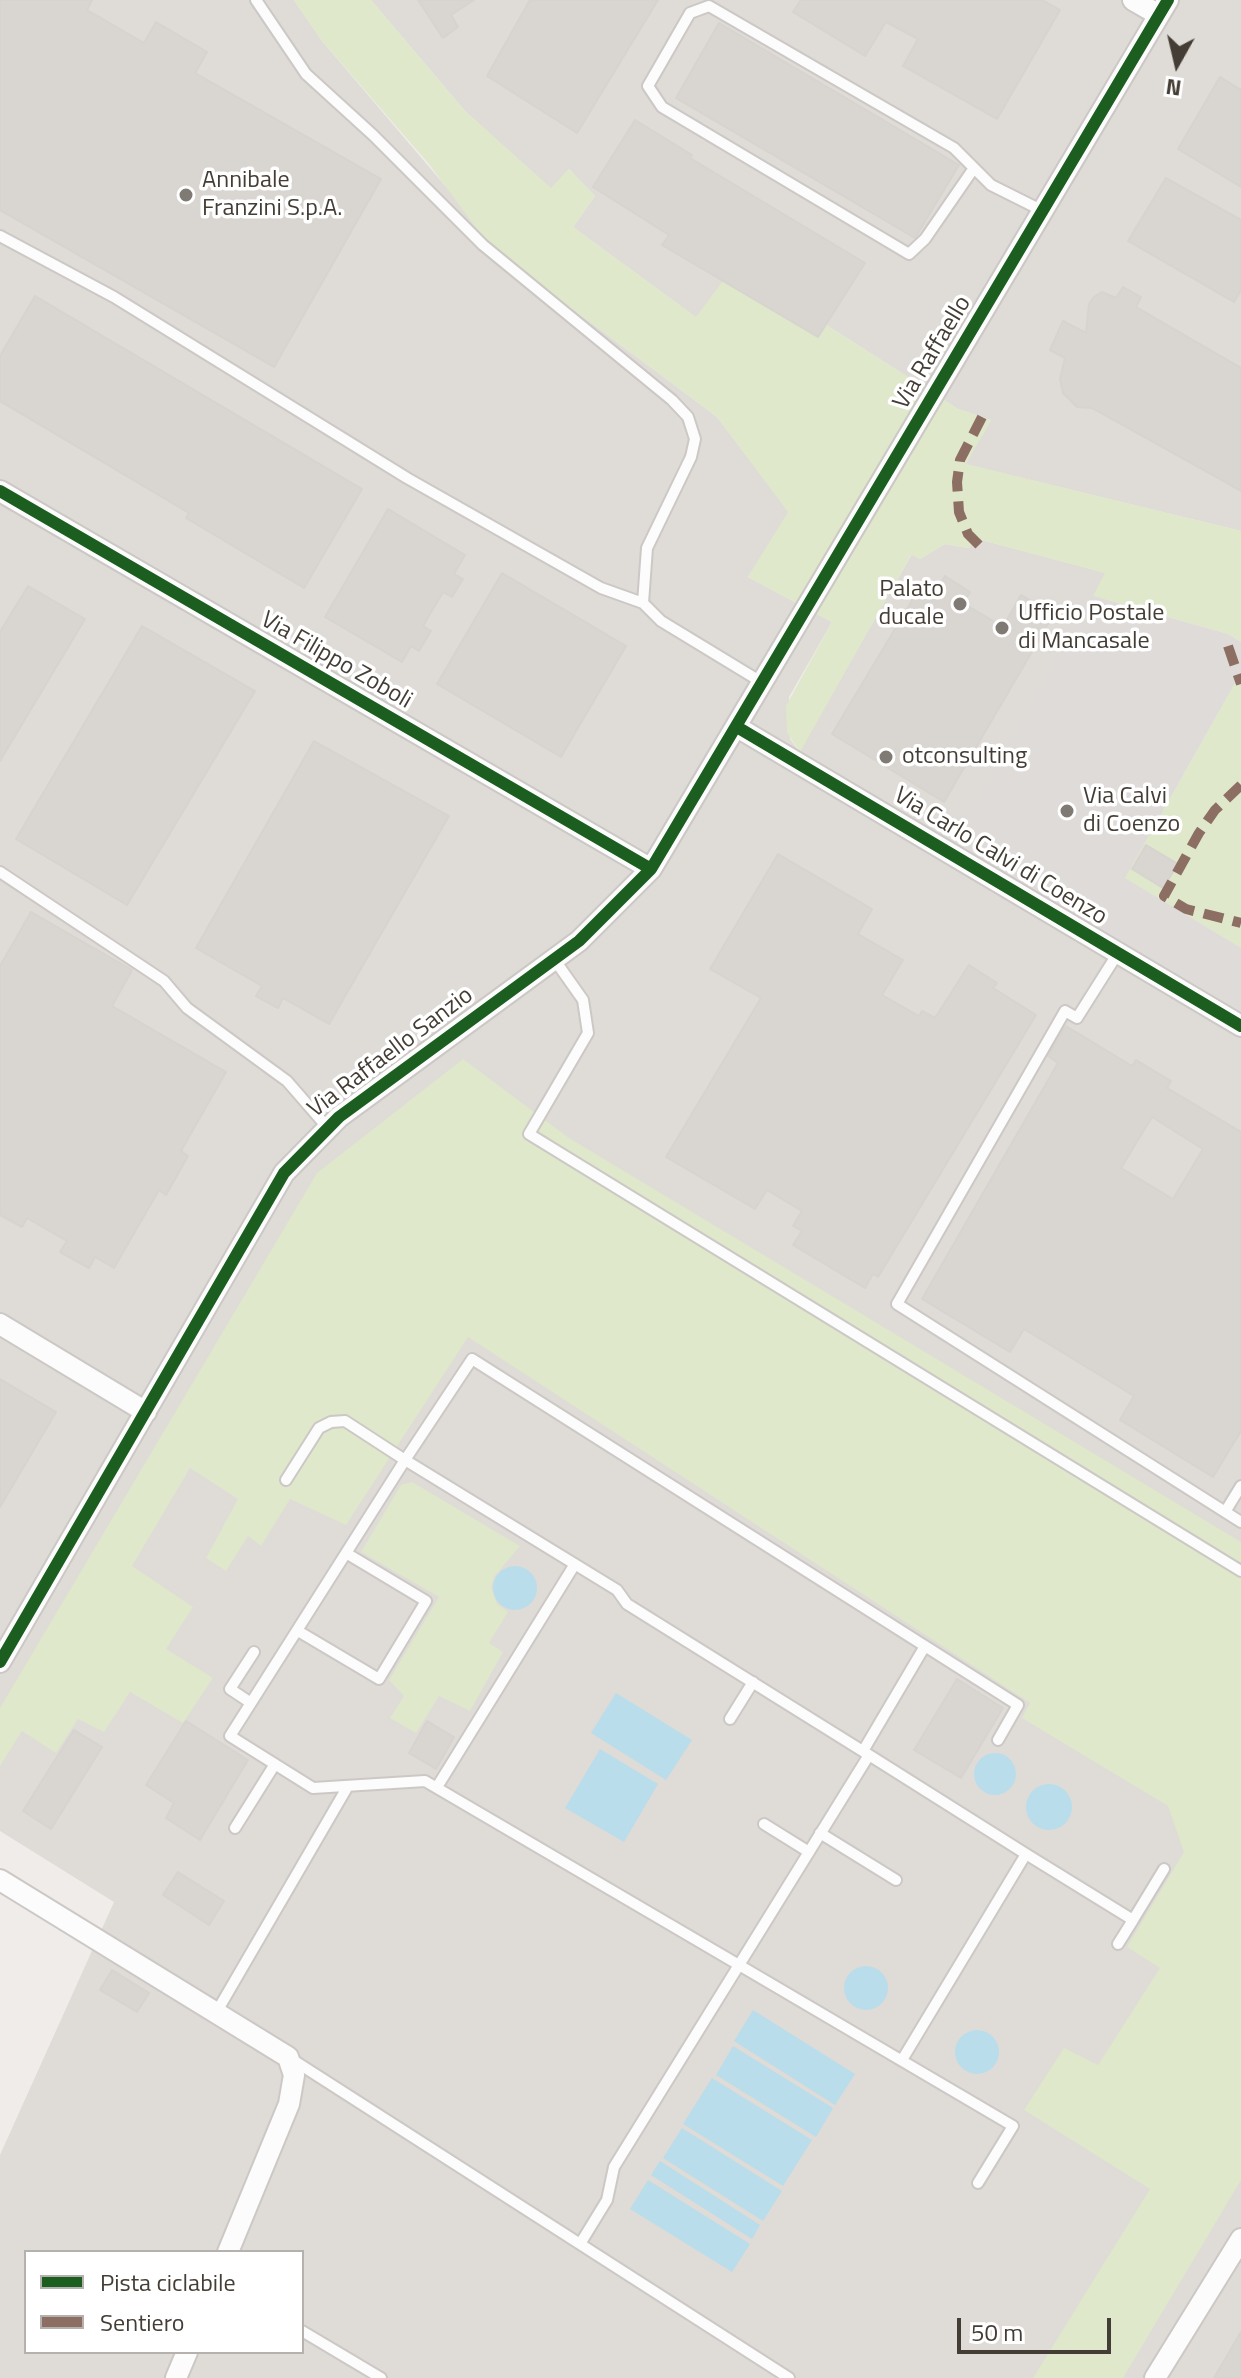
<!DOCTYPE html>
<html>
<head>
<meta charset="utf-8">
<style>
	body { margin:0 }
	#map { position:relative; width:1241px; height:2378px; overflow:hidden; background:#efece9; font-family:"Titillium Web",sans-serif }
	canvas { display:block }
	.legend { position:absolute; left:24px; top:2250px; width:280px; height:104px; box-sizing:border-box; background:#fff; border:2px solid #b4b1ae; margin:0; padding:10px 14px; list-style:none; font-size:24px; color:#443d35 }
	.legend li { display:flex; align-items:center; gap:16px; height:40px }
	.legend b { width:40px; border:2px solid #b4b1ae }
	.north { position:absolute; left:1137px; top:24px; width:80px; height:80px; -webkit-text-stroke:6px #fff; paint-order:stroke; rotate:188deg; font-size:22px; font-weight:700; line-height:32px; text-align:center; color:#443d35 }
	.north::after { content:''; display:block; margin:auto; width:28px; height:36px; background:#443d35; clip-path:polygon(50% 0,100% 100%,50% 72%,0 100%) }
	.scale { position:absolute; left:957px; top:2318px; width:154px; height:36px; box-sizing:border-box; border:4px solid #443d35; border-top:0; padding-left:10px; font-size:24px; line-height:28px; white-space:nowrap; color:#443d35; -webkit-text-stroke:6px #fff; paint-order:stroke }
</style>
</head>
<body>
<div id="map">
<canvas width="1241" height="2378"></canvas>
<ul class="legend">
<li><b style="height:10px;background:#1b5e20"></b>Pista ciclabile</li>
<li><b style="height:10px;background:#8d6e63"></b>Sentiero</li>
</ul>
<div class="north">N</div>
<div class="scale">50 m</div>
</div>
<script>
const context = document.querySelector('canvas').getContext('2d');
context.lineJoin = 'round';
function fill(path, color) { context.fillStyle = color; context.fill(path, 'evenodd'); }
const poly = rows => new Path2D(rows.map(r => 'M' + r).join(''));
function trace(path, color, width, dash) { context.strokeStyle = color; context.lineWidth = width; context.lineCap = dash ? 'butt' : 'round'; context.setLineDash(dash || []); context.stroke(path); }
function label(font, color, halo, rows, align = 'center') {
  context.font = font + ' "Titillium Web",sans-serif'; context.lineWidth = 7; context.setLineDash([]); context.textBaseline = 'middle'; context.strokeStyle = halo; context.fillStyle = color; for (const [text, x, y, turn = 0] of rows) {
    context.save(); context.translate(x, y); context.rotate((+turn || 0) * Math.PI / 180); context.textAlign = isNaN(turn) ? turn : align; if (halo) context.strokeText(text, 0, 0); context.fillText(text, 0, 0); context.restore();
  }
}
fill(poly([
	[0,0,294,0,322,41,447,188,531,278,717,417,789,512,748,577,832,622,789,697,790,739,799,751,912,554,920,559,945,544,969,548,974,538,1106,573,1094,596,1241,642,1241,672,1125,878,1241,948,1241,2378,0,2378,0,2155,114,1902,0,1831],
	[26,2252,302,2252,302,2352,26,2352],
	[371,0,1241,0,1241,531,965,464,991,420,958,409,734,266,697,318,573,227,595,196,569,169,551,189,465,111]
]), '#dfdbd7');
fill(poly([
	[294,0,371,0,465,111,551,188,569,169,595,196,573,227,696,317,734,266,958,409,991,420,966,464,1241,531,1241,642,1228,634,1093,596,1105,573,974,538,969,548,945,544,920,559,911,555,800,752,787,733,786,706,832,622,748,577,788,512,717,417,531,278,482,236,429,164,322,41],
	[1241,672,1241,948,1125,878],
	[463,1059,569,1138,1241,1542,1241,2180,1123,2378,1033,2378,1150,2189,1024,2110,1064,2048,1098,2065,1160,1968,1127,1947,1184,1852,1168,1806,1022,1718,1030,1703,468,1337,346,1525,290,1499,261,1546,248,1536,226,1571,206,1558,238,1499,190,1468,132,1566,193,1607,166,1649,213,1678,183,1723,130,1692,104,1732,78,1719,56,1753,22,1731,0,1766,0,1708,317,1173],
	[412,1482,520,1546,494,1577,491,1587,497,1604,508,1612,489,1643,503,1652,470,1711,439,1696,416,1733,390,1718,404,1696,389,1680,439,1597,361,1552,401,1485]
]), '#dfe8ca');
fill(poly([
	[1093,596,1228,634,1241,642,1241,672,1125,878,1241,948,1241,1018,950,847]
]), '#dedbd9');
fill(poly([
	'493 1588a22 22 0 1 1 44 0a22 22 0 1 1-44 0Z',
	[616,1693,692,1740,666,1780,591,1733],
	[600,1749,658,1784,624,1842,565,1808],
	'974 1774a21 21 0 1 1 42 0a21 21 0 1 1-42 0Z',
	'1026 1807a23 23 0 1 1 46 0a23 23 0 1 1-46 0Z',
	'844 1988a22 22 0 1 1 44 0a22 22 0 1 1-44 0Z',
	[753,2010,855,2074,835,2105,734,2041],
	'955 2052a22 22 0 1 1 44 0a22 22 0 1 1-44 0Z',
	[733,2046,833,2108,816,2137,716,2075],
	[712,2078,812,2140,783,2186,683,2124],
	[682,2128,782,2191,763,2221,663,2158],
	[660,2161,760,2225,752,2239,651,2175],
	[648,2180,750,2244,732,2272,630,2209]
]), '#baddeb');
const building = poly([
	[0,0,92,0,87,10,144,43,156,22,207,52,195,73,381,179,274,367,0,210,0,0],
	[418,0,474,0,451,15,458,27,443,38,418,0],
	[530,0,658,0,577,133,487,76,530,0],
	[801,0,1042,0,1060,10,997,119,903,66,918,39,886,22,865,56,793,12,801,0],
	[719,23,959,165,915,238,676,98,719,23],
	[1220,77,1241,90,1241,187,1178,149,1220,77],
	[635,120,692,155,690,158,865,263,818,337,662,245,669,235,593,187,635,120],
	[1166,178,1241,220,1241,290,1234,302,1128,241,1166,178],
	[1123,287,1141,297,1136,307,1241,368,1241,491,1092,408,1077,407,1063,393,1060,379,1065,358,1050,350,1063,321,1086,333,1089,304,1094,297,1102,292,1116,298,1123,287],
	[35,296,362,489,304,588,186,518,189,513,0,401,0,356,35,296],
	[388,509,465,555,454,574,463,579,452,597,443,592,423,626,431,631,419,651,411,646,402,662,325,617,388,509],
	[502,573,626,646,561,757,437,684,502,573],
	[945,576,970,592,963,603,1003,627,1021,595,1054,614,944,802,832,734,925,579,938,588,945,576],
	[28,586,85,619,0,761,0,632,28,586],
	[142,626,255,691,127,905,16,839,142,626],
	[314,741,449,816,329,1024,283,998,278,1008,256,996,262,986,196,948,314,741],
	[1146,845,1178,864,1163,888,1132,869,1146,845],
	[778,854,872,909,858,934,903,960,882,995,919,1016,922,1011,935,1018,969,965,997,983,993,988,1036,1015,878,1277,873,1274,865,1288,793,1245,802,1231,793,1226,802,1211,767,1190,755,1209,666,1157,761,998,710,969,778,854],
	[31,912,132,970,112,1006,226,1072,181,1151,188,1156,166,1195,159,1190,114,1268,95,1257,89,1268,60,1252,67,1241,27,1218,22,1227,0,1215,0,966,31,912],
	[1066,1026,1132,1066,1136,1060,1171,1081,1167,1088,1241,1132,1241,1431,1213,1477,1120,1420,1134,1396,1024,1329,1010,1352,922,1299,1058,1063,1048,1056,1066,1026],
	[1152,1117,1203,1149,1173,1199,1121,1168,1152,1117],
	[0,1379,56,1412,0,1507,0,1379],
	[957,1679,1003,1708,961,1778,914,1750,957,1679],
	[186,1721,248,1760,200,1840,166,1818,174,1803,146,1785,186,1721],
	[427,1721,454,1737,436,1769,409,1753,427,1721],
	[74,1730,102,1747,51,1829,23,1811,74,1730],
	[178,1872,224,1901,209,1925,163,1895,178,1872],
	[112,1970,149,1993,137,2012,100,1990,112,1970],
	[1241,2332,1241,2378,1214,2378,1241,2332]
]);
fill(building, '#d9d5d1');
trace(building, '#d7d3cf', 2);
const service = poly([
	[256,0,306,74,373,135,483,245,672,400,688,417,695,439,691,457,647,548,643,603],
	[974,168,925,239,909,254,662,107,648,86,690,13,709,6,954,148,991,185,1043,211],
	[0,236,114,297,407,478,601,588,643,603,661,621,763,683],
	[0,872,164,981,187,1008,287,1081,327,1127],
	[1118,953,1077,1018,1065,1011,897,1304,1241,1522],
	[554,959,583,1000,588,1033,529,1134,1241,1571],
	[286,1480,319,1428,331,1422,345,1421,405,1460,472,1359,1018,1705,998,1740],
	[1225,1512,1241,1486],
	[298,1631,379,1679,426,1601,346,1553],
	[251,1703,230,1689,254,1652],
	[730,1719,753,1682],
	[863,1751,925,1646],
	[869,1755,1026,1854,902,2060],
	[437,1787,575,1564],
	[764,1824,809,1852],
	[235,1828,275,1764],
	[820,1833,896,1880],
	[1026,1854,1133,1920,1164,1869],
	[1118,1944,1133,1920],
	[216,2013,348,1786],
	[293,2060,789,2378],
	[580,2244,607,2200,614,2167,739,1965,869,1755,627,1604,617,1590,405,1460,230,1736,313,1788,425,1781,739,1965,1013,2126,978,2183],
	[302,2331,381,2378]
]);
const minor = poly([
	[1133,0,1159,15],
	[0,491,651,869],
	[737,727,1241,1026],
	[0,1324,146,1412],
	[0,1662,284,1173,339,1117,579,941,651,869,1168,0],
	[0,1880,288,2057,294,2075,289,2104,228,2252],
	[176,2378,187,2352],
	[1155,2378,1241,2239]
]);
trace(service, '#ccc8c5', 14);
trace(minor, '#ccc8c5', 24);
trace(service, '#fdfcfc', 10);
trace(minor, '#fdfcfc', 20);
trace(poly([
	[979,545,968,534,959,512,957,482,960,460,982,417],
	[1228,646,1241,684],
	[1241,785,1215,810,1199,833,1164,896,1186,909,1241,923]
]), '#8d6e63', 10, [20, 10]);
trace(poly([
	[0,491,651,869],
	[737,727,1241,1026],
	[0,1662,284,1173,339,1117,579,941,651,869,1168,0]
]), '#1b5e20', 12);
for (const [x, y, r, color] of [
	[186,195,8,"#807a74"],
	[960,604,8,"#807a74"],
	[1002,628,8,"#807a74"],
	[886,757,8,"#807a74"],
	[1067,811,8,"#807a74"]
]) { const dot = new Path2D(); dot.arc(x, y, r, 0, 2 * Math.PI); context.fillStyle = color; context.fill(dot); trace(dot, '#fff', 3); }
label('24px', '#443d35', '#fff', [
	["Annibale",202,181],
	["Franzini S.p.A.",202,209],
	["Palato",944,590,"right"],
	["ducale",944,618,"right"],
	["Ufficio Postale",1018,614],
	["di Mancasale",1018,642],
	["otconsulting",902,757],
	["Via Calvi",1083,797],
	["di Coenzo",1083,825]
], 'left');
label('24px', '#443d35', '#fff', [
	["Via Raffaello",933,353,-59],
	["Via Filippo Zoboli",336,661,30],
	["Via Carlo Calvi di Coenzo",1000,857,31],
	["Via Raffaello Sanzio",391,1053,-37]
]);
</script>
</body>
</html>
